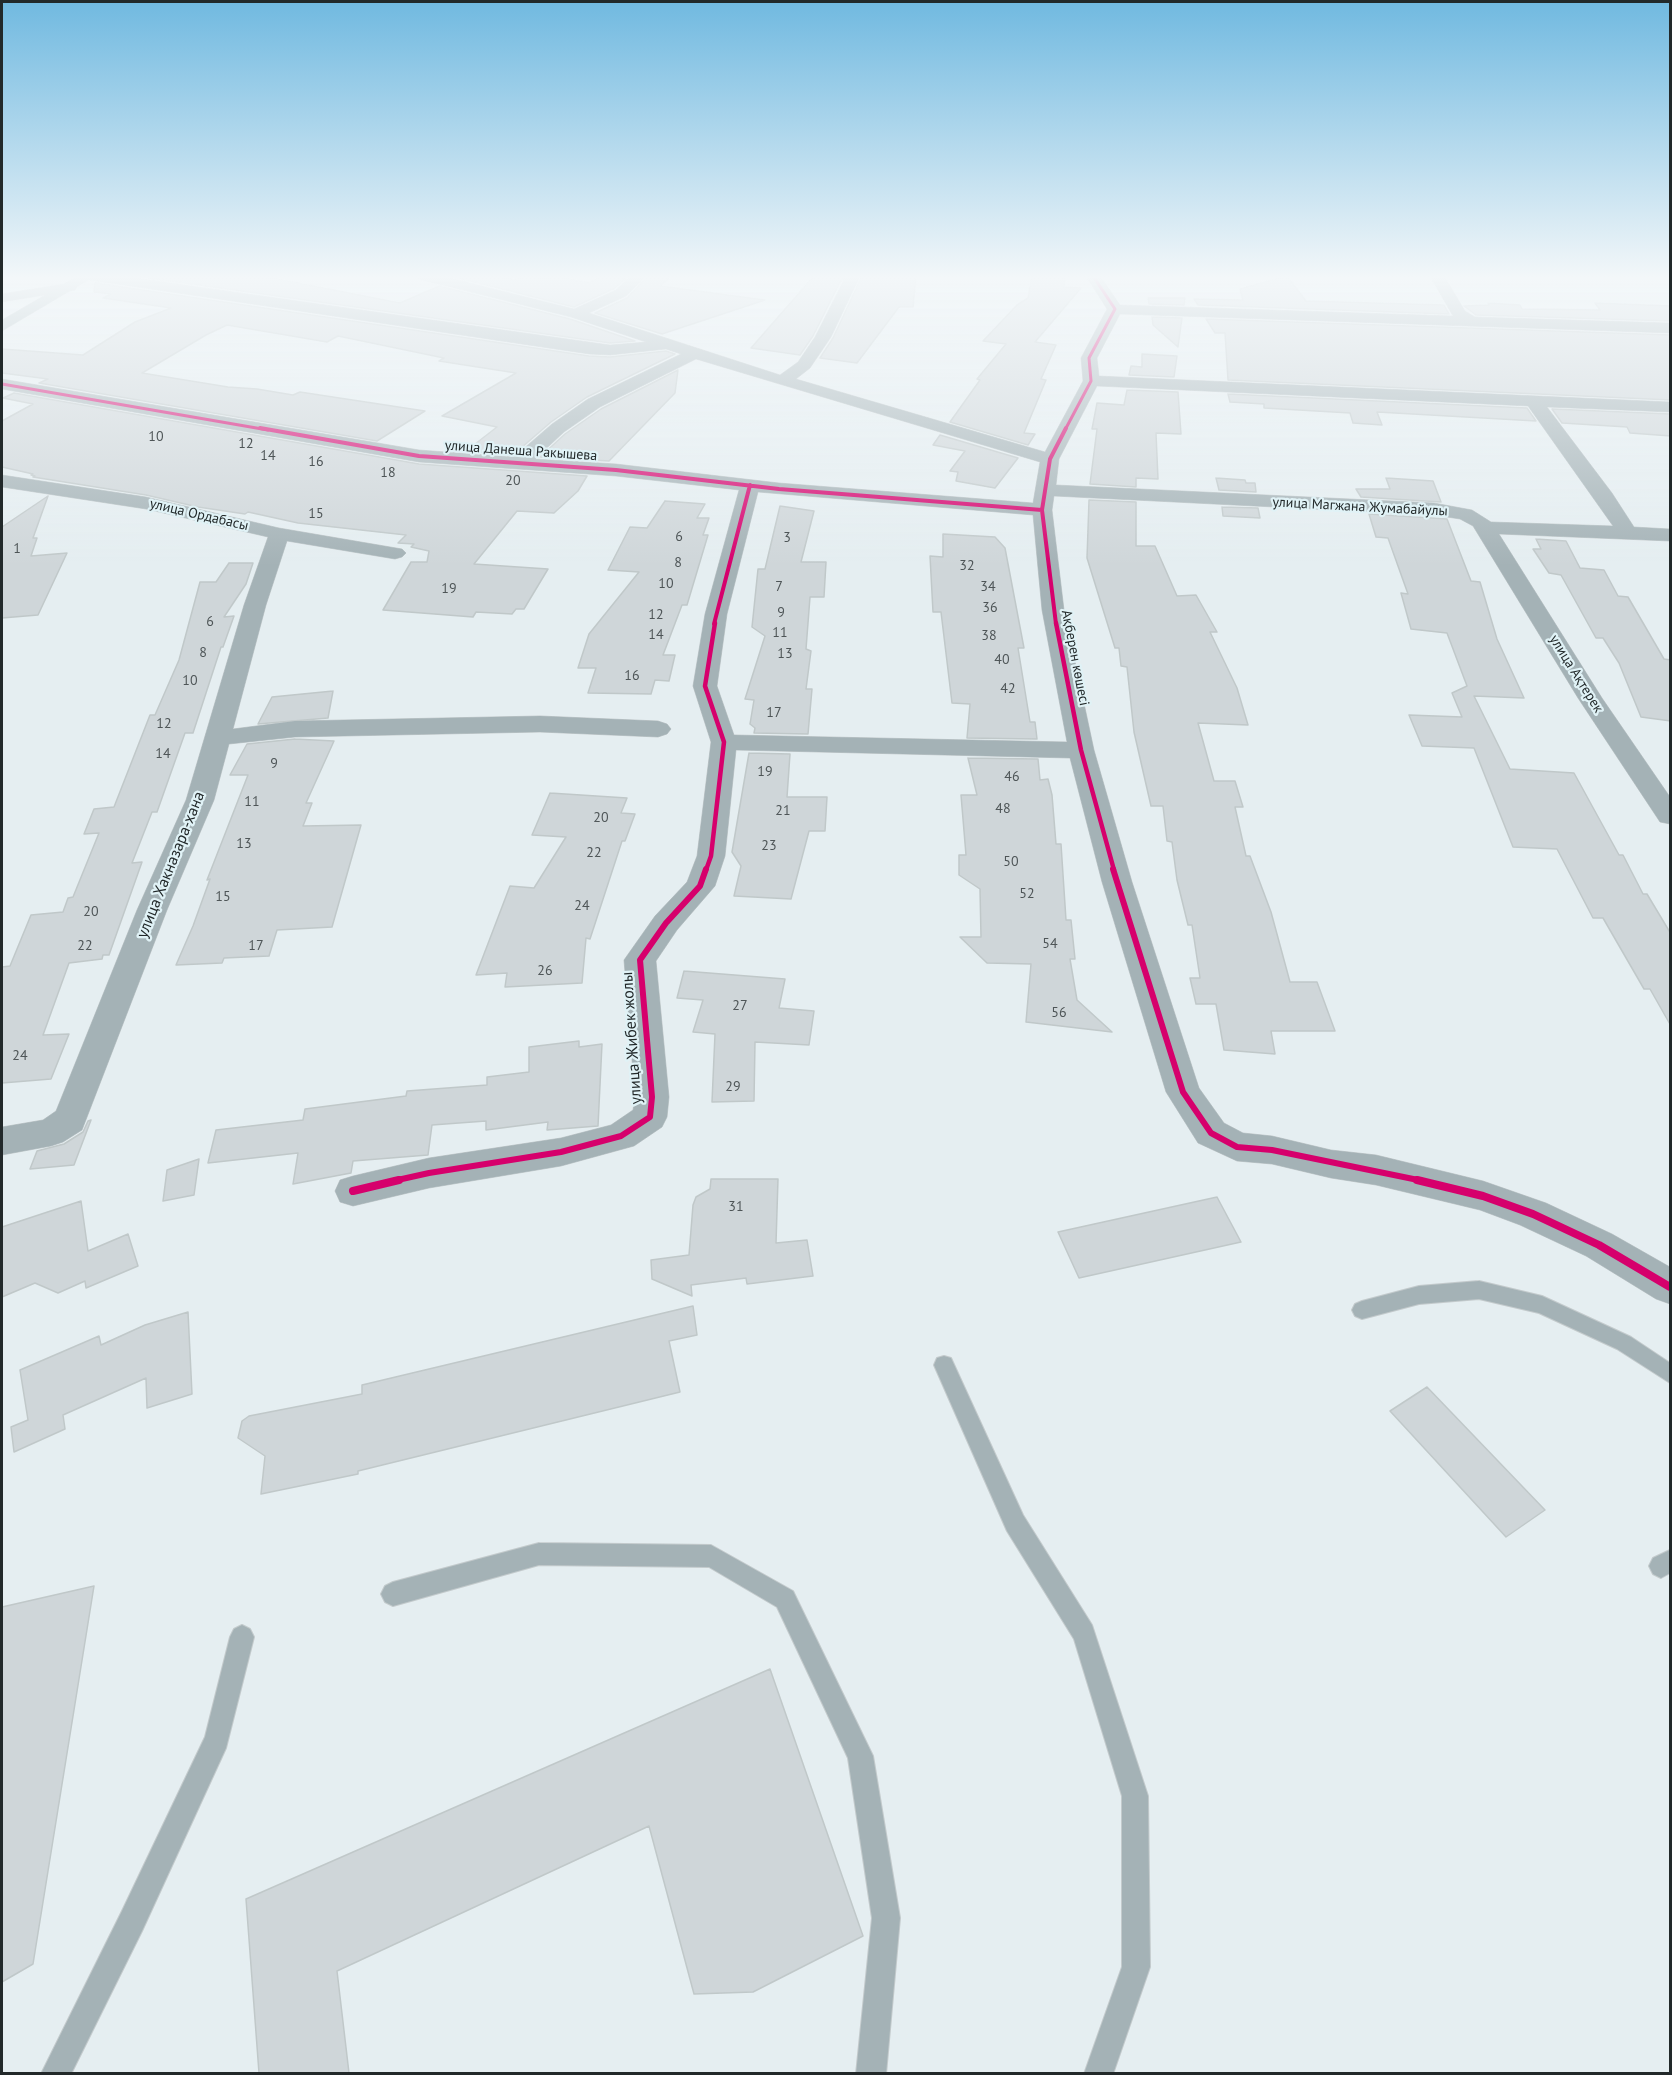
<!DOCTYPE html>
<html>
<head>
<meta charset="utf-8">
<style>
	body { margin:0 }
	#map { position:relative; width:1672px; height:2075px; overflow:hidden; background:#e5eef1; font-family:"PT Sans",sans-serif }
	canvas { display:block }
	.frame { position:absolute; inset:0; border:3px solid #22292a; pointer-events:none }
</style>
</head>
<body>
<div id="map">
<canvas width="1672" height="2075"></canvas>
<div class="frame"></div>
</div>
<script>
const context = document.querySelector('canvas').getContext('2d');
context.lineJoin = 'round';
function fill(path, color) { context.fillStyle = color; context.fill(path, 'evenodd'); }
const poly = rows => new Path2D(rows.map(r => 'M' + r).join(''));
function trace(path, color, width, dash) { context.strokeStyle = color; context.lineWidth = width; context.lineCap = dash ? 'butt' : 'round'; context.setLineDash(dash || []); context.stroke(path); }
function label(font, color, halo, rows, align = 'center') {
  context.font = font + ' "PT Sans",sans-serif'; context.lineWidth = 4.5; context.setLineDash([]); context.textBaseline = 'middle'; context.strokeStyle = halo; context.fillStyle = color; for (const [text, x, y, turn = 0] of rows) {
    context.save(); context.translate(x, y); context.rotate((+turn || 0) * Math.PI / 180); context.textAlign = isNaN(turn) ? turn : align; if (halo) context.strokeText(text, 0, 0); context.fillText(text, 0, 0); context.restore();
  }
}
const building = poly([
	[136,276,261,276,400,303,439,286,570,319,635,341,610,343,136,276],
	[465,276,495,276,516,280,525,276,547,279,553,276,589,283,602,276,628,276,615,288,574,307,459,278,465,276],
	[648,276,671,276,660,286,765,300,662,334,595,313,627,298,648,276],
	[814,276,843,276,813,336,800,355,751,348,814,276],
	[862,276,916,276,913,307,899,307,857,363,820,358,833,338,862,276],
	[1032,276,1065,276,1064,287,1081,288,1035,342,1056,345,1041,379,1046,380,1024,433,1035,434,1028,445,950,422,980,380,977,379,1006,344,983,341,1017,305,1028,298,1032,276],
	[1287,276,1306,301,1444,305,1449,314,1198,305,1194,299,1243,300,1240,289,1287,276],
	[95,283,589,356,610,357,666,351,675,354,587,397,551,422,513,455,466,451,497,427,442,416,516,373,439,361,444,358,338,336,327,342,227,325,206,335,142,373,228,387,257,389,293,395,300,392,425,411,377,441,39,383,48,379,2,373,2,349,83,355,135,322,171,308,103,298,111,294,94,292,95,283],
	[1148,298,1185,298,1184,305,1149,304,1148,298],
	[1488,303,1520,305,1522,309,1600,310,1595,303,1671,306,1671,321,1476,315,1464,306,1489,305,1488,303],
	[1152,317,1182,318,1178,347,1153,325,1152,317],
	[1206,319,1671,335,1671,400,1228,380,1225,333,1215,333,1206,319],
	[1142,354,1177,356,1174,377,1129,375,1131,366,1142,367,1142,354],
	[678,370,675,393,609,461,540,457,565,434,601,409,678,370],
	[1127,390,1178,392,1181,434,1156,433,1158,479,1136,478,1136,487,1090,484,1097,429,1092,429,1097,403,1124,405,1127,390],
	[14,393,419,464,587,476,578,491,554,513,517,511,474,564,548,569,524,609,516,609,512,614,476,612,473,617,383,610,411,562,427,562,429,551,411,547,414,544,398,543,406,535,298,523,248,512,245,514,198,507,146,495,33,477,35,476,31,475,33,474,2,467,2,421,33,404,3,398,14,393],
	[1228,394,1527,408,1536,421,1377,412,1382,425,1353,423,1350,413,1264,408,1264,404,1230,402,1228,394],
	[1552,409,1671,414,1671,436,1630,433,1627,427,1562,423,1552,409],
	[940,435,1018,458,995,488,956,481,958,472,950,471,965,451,933,445,940,435],
	[1216,478,1245,480,1246,483,1255,483,1256,492,1219,490,1216,478],
	[1386,478,1433,481,1441,502,1361,497,1356,489,1390,489,1386,478],
	[48,496,33,538,37,538,31,556,67,553,38,615,2,618,2,527,48,496],
	[1089,500,1136,502,1136,546,1155,546,1177,596,1196,595,1217,632,1210,632,1237,688,1248,725,1198,723,1214,781,1235,781,1243,807,1235,807,1246,856,1250,856,1271,912,1290,982,1317,982,1335,1031,1271,1031,1275,1054,1224,1050,1216,1004,1196,1004,1190,978,1200,978,1192,925,1188,925,1177,880,1172,842,1167,841,1163,806,1151,806,1134,732,1127,667,1121,666,1119,648,1115,648,1087,558,1089,500],
	[665,501,705,504,697,518,709,518,703,535,708,535,687,605,682,605,663,655,675,655,669,681,655,680,651,694,588,693,596,668,578,668,589,634,639,572,608,570,630,527,647,528,665,501],
	[780,506,814,511,801,562,826,562,824,597,810,597,806,649,811,651,806,689,812,689,808,734,754,733,755,728,750,724,754,700,745,699,765,636,752,627,758,569,765,569,780,506],
	[1222,507,1258,508,1260,518,1223,516,1222,507],
	[1369,514,1447,519,1471,581,1480,582,1497,639,1524,698,1474,696,1510,769,1574,773,1619,855,1623,855,1643,894,1647,894,1671,934,1671,1026,1650,989,1644,989,1603,918,1593,918,1557,849,1513,847,1474,748,1422,746,1409,715,1462,717,1452,693,1467,686,1447,633,1411,629,1401,593,1408,594,1388,538,1376,537,1369,514],
	[943,534,995,537,1005,548,1024,648,1018,648,1030,722,1035,722,1037,739,967,738,970,704,952,703,941,612,933,612,930,556,943,557,943,534],
	[1536,539,1566,541,1580,568,1604,570,1618,596,1628,597,1664,659,1671,660,1671,721,1641,717,1619,663,1603,638,1596,638,1561,575,1549,573,1533,549,1541,549,1536,539],
	[229,563,253,563,246,584,224,617,234,616,223,647,221,647,193,733,185,733,157,812,152,812,132,863,142,862,109,955,103,955,102,959,69,963,43,1035,69,1034,51,1079,2,1083,2,967,10,966,31,915,63,912,68,898,73,897,99,833,84,834,94,809,114,807,150,715,155,715,179,660,200,582,216,582,229,563],
	[333,691,328,718,258,724,272,697,333,691],
	[295,739,334,741,306,803,312,803,303,826,361,825,332,927,277,930,269,956,224,958,222,963,176,965,193,926,210,879,207,880,248,775,230,775,247,744,295,739],
	[749,753,790,754,787,797,827,797,825,831,809,831,791,899,734,896,741,866,732,852,749,753],
	[968,758,1038,759,1040,780,1048,779,1052,795,1056,844,1061,844,1066,920,1071,920,1075,959,1070,959,1077,1000,1112,1032,1026,1022,1031,964,987,963,960,937,981,937,980,889,959,875,959,855,966,855,961,795,977,795,968,758],
	[550,793,627,798,621,813,635,814,625,841,622,841,590,939,586,938,582,983,505,987,507,973,476,975,510,886,534,888,566,837,532,835,550,793],
	[684,971,785,979,779,1008,814,1011,809,1045,755,1042,754,1101,712,1102,715,1034,693,1032,703,1000,677,998,684,971],
	[579,1041,579,1047,602,1044,598,1126,547,1130,548,1122,486,1130,486,1121,432,1125,428,1155,353,1161,351,1173,293,1184,298,1153,208,1163,216,1130,303,1120,305,1109,406,1096,407,1091,487,1085,487,1077,529,1072,529,1047,579,1041],
	[91,1120,74,1165,30,1169,37,1151,64,1144,83,1132,88,1121,91,1120],
	[199,1159,194,1195,163,1201,167,1170,199,1159],
	[711,1179,778,1179,776,1243,807,1240,813,1276,747,1284,746,1278,691,1285,692,1296,652,1279,651,1260,689,1255,693,1205,696,1197,710,1189,711,1179],
	[1217,1197,1241,1242,1079,1278,1058,1232,1217,1197],
	[81,1201,88,1251,128,1234,138,1266,86,1288,85,1281,58,1293,35,1283,2,1297,2,1227,81,1201],
	[693,1306,697,1335,669,1341,680,1392,358,1471,358,1474,261,1494,265,1456,238,1438,242,1421,249,1416,362,1394,362,1385,693,1306],
	[188,1312,192,1394,147,1408,146,1378,63,1415,65,1429,14,1452,11,1427,28,1420,20,1370,99,1336,101,1345,145,1325,188,1312],
	[1427,1387,1545,1510,1506,1537,1390,1411,1427,1387],
	[94,1586,33,1964,2,1982,2,1607,94,1586],
	[770,1669,863,1936,753,1992,694,1994,649,1826,337,1971,349,2073,259,2073,246,1899,770,1669]
]);
fill(building, '#cfd6d9');
trace(building, '#c0c8c9', 1.5);
const lane = poly([
	[1479,1281,1542,1296,1631,1337,1670,1363,1670,1383,1617,1349,1539,1313,1479,1299,1419,1304,1362,1319,1355,1316,1352,1310,1355,1304,1362,1301,1419,1286,1479,1281],
	[944,1356,951,1358,1023,1515,1092,1625,1148,1796,1150,1967,1113,2074,1084,2074,1122,1967,1122,1796,1074,1639,1007,1531,934,1365,937,1358,944,1356],
	[539,1543,711,1545,793,1591,873,1756,900,1918,886,2074,856,2074,872,1918,848,1758,777,1607,709,1567,539,1565,393,1606,385,1602,381,1594,385,1586,393,1582,539,1543],
	[1670,1550,1670,1573,1661,1578,1653,1574,1649,1566,1653,1558,1670,1550],
	[242,1625,250,1629,254,1637,226,1748,142,1931,71,2074,41,2074,122,1911,205,1737,230,1637,234,1629,242,1625]
]);
const street = poly([
	[84,276,120,276,610,345,646,342,571,317,419,279,417,276,441,276,574,309,616,290,631,276,646,276,626,296,589,313,780,375,798,362,815,337,846,276,860,276,831,337,810,368,796,379,1045,452,1083,381,1081,358,1107,309,1086,276,1100,276,1120,305,1453,316,1430,276,1444,276,1465,311,1475,317,1670,323,1670,333,1120,314,1097,358,1099,376,1670,402,1670,412,1547,407,1612,493,1634,527,1670,529,1670,541,1499,534,1602,698,1670,797,1670,824,1660,822,1578,698,1473,526,1460,519,1434,515,1054,496,1052,510,1064,610,1094,750,1132,882,1199,1088,1224,1123,1243,1133,1272,1136,1331,1150,1376,1155,1483,1181,1546,1203,1612,1234,1670,1267,1670,1304,1656,1299,1586,1256,1520,1225,1480,1210,1376,1185,1331,1178,1272,1164,1237,1161,1198,1143,1166,1092,1102,882,1070,758,736,750,725,856,715,886,677,930,656,961,669,1097,667,1117,662,1127,634,1146,561,1166,429,1188,353,1206,340,1202,335,1191,340,1180,353,1176,429,1158,561,1138,611,1125,633,1110,635,1097,624,960,655,916,687,882,697,856,711,742,693,686,705,614,739,490,616,476,419,462,2,389,2,379,419,450,514,457,552,424,588,399,681,354,666,349,610,355,589,354,91,280,84,276],
	[696,359,1040,462,1033,503,779,483,616,464,535,459,564,432,600,407,696,359],
	[1097,386,1528,406,1613,526,1491,522,1472,510,1434,503,1056,485,1059,459,1097,386],
	[758,492,1033,515,1042,610,1067,742,734,735,717,686,727,614,758,492],
	[70,283,75,284,77,287,75,290,2,302,2,294,70,283],
	[2,475,146,497,279,528,402,549,406,553,402,557,395,559,287,541,266,605,233,729,295,721,540,716,658,721,667,724,671,729,667,734,658,737,540,732,295,737,229,744,214,800,167,910,82,1130,63,1142,51,1146,2,1155,2,1127,43,1120,56,1111,137,910,186,800,244,605,268,537,146,509,2,487,2,475]
]);
const secondary = poly([
	[78,276,95,276,2,331,2,320,78,276]
]);
trace(lane, '#c3cacc', 2);
trace(street, '#c3cacc', 1);
trace(secondary, '#c3cacc', 1);
fill(lane, '#a4b2b6');
fill(street, '#a4b2b6');
fill(secondary, '#9fb1b5');
trace(poly([
	[2,384,268,430],
	[1065,430,1091,381,1089,358,1115,309,1093,276]
]), '#d6006c', 3);
trace(poly([
	[260,428,419,456,616,470,779,489,1042,510],
	[714,624,750,485],
	[1056,624,1042,510,1050,459,1066,428]
]), '#d6006c', 4);
trace(poly([
	[1056,623,1081,750,1114,870],
	[706,870,711,856,724,742,705,686,715,623]
]), '#d6006c', 4.5);
trace(poly([
	[1113,869,1183,1092,1211,1133,1237,1147,1272,1150,1423,1181],
	[393,1181,429,1173,561,1152,621,1136,650,1117,652,1097,640,960,666,923,700,886,706,869]
]), '#d6006c', 6);
trace(poly([
	[1417,1180,1483,1196,1533,1214,1599,1245,1670,1287],
	[353,1191,399,1180]
]), '#d6006c', 8);
const sky = context.createLinearGradient(0, 0, 0, 566);
sky.addColorStop(0, '#70b9e0');
sky.addColorStop(0.49, '#f3f7f9');
sky.addColorStop(1, '#f3f7f900');
context.fillStyle = sky;
context.fillRect(0, 0, 1672, 566);
label('14px', '#4e5557', null, [
	["10",156,437],
	["12",246,444],
	["14",268,456],
	["16",316,462],
	["18",388,473],
	["20",513,481],
	["15",316,514],
	["6",679,537],
	["3",787,538],
	["1",17,549],
	["8",678,563],
	["32",967,566],
	["10",666,584],
	["7",779,587],
	["34",988,587],
	["19",449,589],
	["36",990,608],
	["9",781,613],
	["12",656,615],
	["6",210,622],
	["11",780,633],
	["14",656,635],
	["38",989,636],
	["8",203,653],
	["13",785,654],
	["40",1002,660],
	["16",632,676],
	["10",190,681],
	["42",1008,689],
	["17",774,713],
	["12",164,724],
	["14",163,754],
	["9",274,764],
	["19",765,772],
	["46",1012,777],
	["11",252,802],
	["48",1003,809],
	["21",783,811],
	["20",601,818],
	["13",244,844],
	["23",769,846],
	["22",594,853],
	["50",1011,862],
	["52",1027,894],
	["15",223,897],
	["24",582,906],
	["20",91,912],
	["54",1050,944],
	["22",85,946],
	["17",256,946],
	["26",545,971],
	["27",740,1006],
	["56",1059,1013],
	["24",20,1056],
	["29",733,1087],
	["31",736,1207]
]);
label('14px', '#22292a', '#e0f2f6', [
	["улица Данеша Ракышева",521,451,4],
	["улица Магжана Жумабайулы",1360,507,3],
	["улица Ордабасы",199,515,13],
	["Ақберен көшесі",1075,658,79],
	["улица Ақтерек",1576,674,58]
]);
label('16px', '#22292a', '#e0f2f6', [
	["улица Хакназара-хана",171,865,-68],
	["улица Жибек жолы",632,1038,-94]
]);
</script>
</body>
</html>
